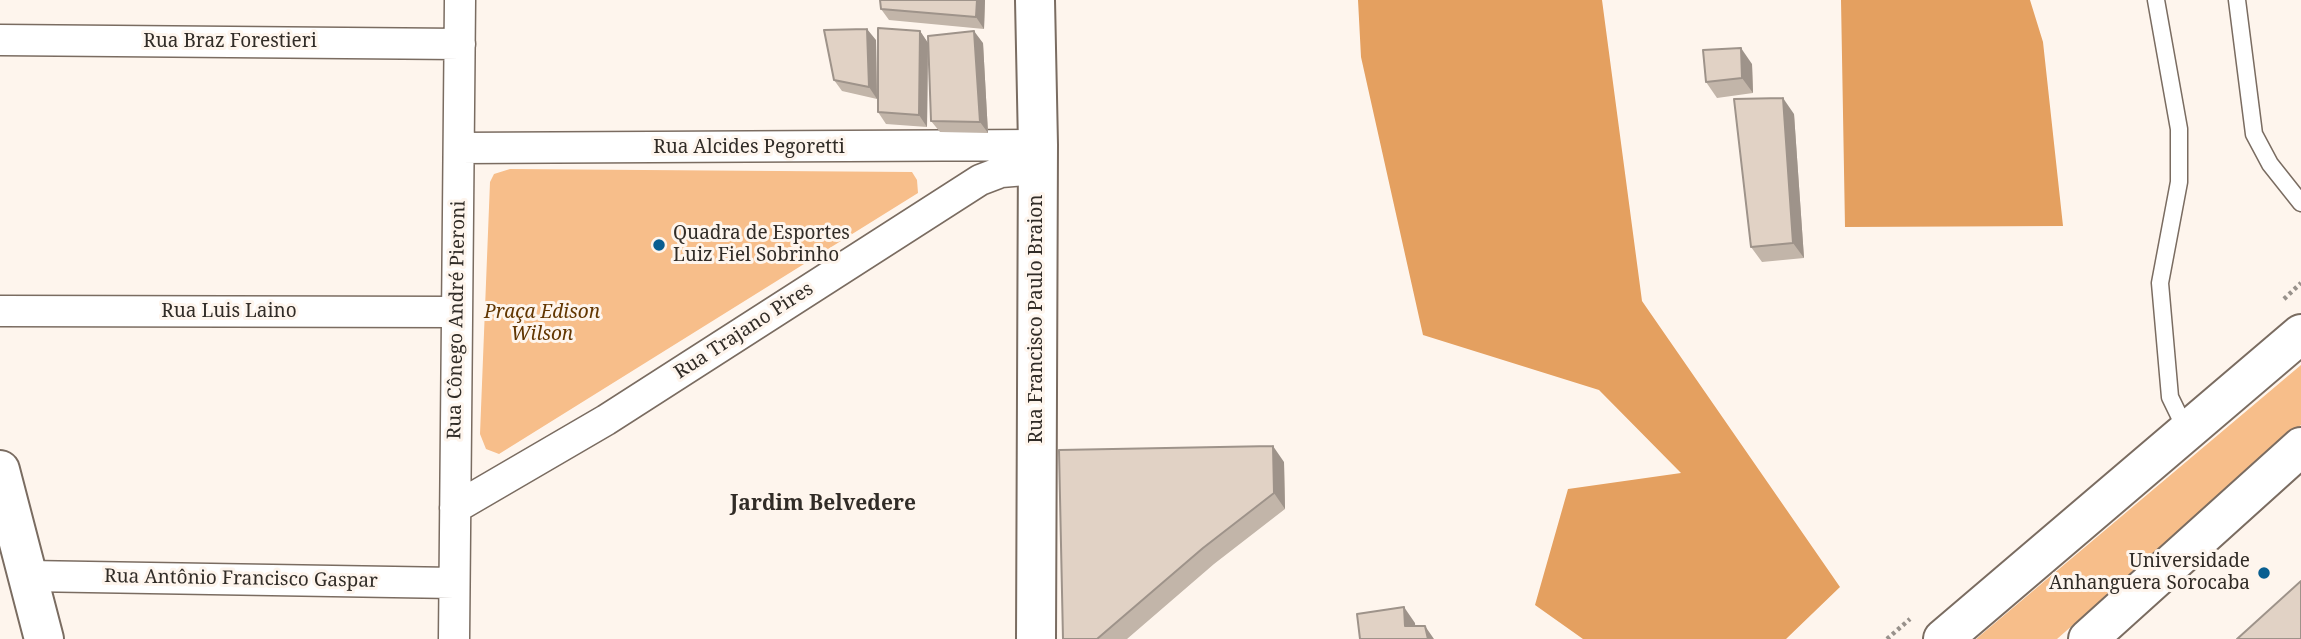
<!DOCTYPE html>
<html>
<head>
<meta charset="utf-8">
<style>
	body { margin:0 }
	canvas { display:block; background:#fef5ed }
</style>
</head>
<body>
<canvas width="2301" height="639"></canvas>
<script>
const context = document.querySelector('canvas').getContext('2d');
context.lineJoin = 'round';
function fill(path, color) { context.fillStyle = color; context.fill(path, 'evenodd'); }
const poly = rows => new Path2D(rows.map(r => 'M' + r).join(''));
function trace(path, color, width, dash) { context.strokeStyle = color; context.lineWidth = width; context.lineCap = dash ? 'butt' : 'round'; context.setLineDash(dash || []); context.stroke(path); }
function label(font, color, halo, rows, align = 'center') {
  context.font = font + ' "Noto Serif",serif'; context.lineWidth = 6; context.setLineDash([]); context.textBaseline = 'middle'; context.strokeStyle = halo; context.fillStyle = color; for (const [text, x, y, turn = 0] of rows) {
    context.save(); context.translate(x, y); context.rotate((+turn || 0) * Math.PI / 180); context.textAlign = isNaN(turn) ? turn : align; if (halo) context.strokeText(text, 0, 0); context.fillText(text, 0, 0); context.restore();
  }
}
fill(poly([
	[510,169,912,172,917,180,918,193,499,454,486,449,480,434,490,182,494,174],
	[2301,365,2301,425,2057,639,1976,639]
]), '#f7be8a');
fill(poly([
	[1358,0,1602,0,1642,301,1840,587,1786,639,1583,639,1535,605,1568,489,1681,473,1599,390,1423,335,1361,57],
	[1841,0,2030,0,2043,42,2063,226,1845,227]
]), '#e4a060');
const service = poly([
	[2156,0,2179,129,2179,182,2160,283,2170,397,2187,432],
	[2237,0,2254,134,2270,164,2301,203]
]);
const minor = poly([
	[0,40,460,44],
	[459,148,1038,145],
	[0,311,457,312],
	[455,508,606,420,980,180,1001,172,1037,169],
	[28,576,454,583],
	[454,639,460,0]
]);
const tertiary = poly([
	[1035,0,1038,145,1036,639],
	[0,470,44,639]
]);
const primary = poly([
	[1943,639,2301,334],
	[2088,639,2301,447]
]);
trace(service, '#7a6c61', 19);
trace(minor, '#7a6c61', 33);
trace(tertiary, '#7a6c61', 42);
trace(primary, '#7a6c61', 42);
trace(poly([
	[2284,299,2301,283],
	[1887,639,1910,619]
]), '#98918b', 4.5, [3.5, 3.5]);
trace(service, '#fff', 16);
trace(minor, '#fff', 30);
trace(tertiary, '#fff', 38);
trace(primary, '#fff', 38);
fill(poly([
	[880,0,985,0,984,29,889,20,881,9],
	[920,31,928,43,927,127,886,124,878,112],
	[876,40,877,99,842,91,834,80],
	[983,43,988,133,940,132,931,121],
	[1752,64,1753,93,1717,98,1706,82],
	[1794,114,1804,258,1762,262,1751,247],
	[1284,462,1285,509,1214,564,1127,639,1063,639]
]), '#c2b5a9');
fill(poly([
	[977,0,985,0,984,29,976,17],
	[867,29,876,40,877,99,869,87],
	[920,31,928,43,927,127,919,115],
	[974,31,983,43,988,133,980,122],
	[1741,48,1752,64,1753,93,1742,78],
	[1783,98,1794,114,1804,258,1793,243],
	[1273,446,1284,462,1285,509,1274,493],
	[1404,607,1415,623,1416,639,1405,626],
	[1425,626,1434,639,1428,639]
]), '#9e938a');
const building = poly([
	[880,0,977,0,976,17,881,9,880,0],
	[878,28,920,31,919,115,878,112,878,28],
	[867,29,869,87,834,80,824,30,867,29],
	[974,31,980,122,931,121,928,36,974,31],
	[1741,48,1742,78,1706,82,1703,50,1741,48],
	[1783,98,1793,243,1751,247,1734,99,1783,98],
	[1273,446,1274,493,1203,548,1097,639,1063,639,1059,450,1273,446],
	[2301,581,2301,639,2237,639,2301,581],
	[1404,607,1405,626,1425,626,1428,639,1360,639,1357,614,1404,607]
]);
fill(building, '#e1d2c5');
trace(building, '#9e938a', 2);
for (const [x, y, r, color] of [
	[659,245,7,"#095e90"],
	[2264,573,7,"#095e90"]
]) { const dot = new Path2D(); dot.arc(x, y, r, 0, 2 * Math.PI); context.fillStyle = color; context.fill(dot); trace(dot, '#fef5ed', 2.5); }
label('19px', '#312c27', '#fef5ed', [
	["Rua Braz Forestieri",230,42],
	["Rua Alcides Pegoretti",749,148],
	["Rua Luis Laino",229,312],
	["Rua Francisco Paulo Braion",1037,319,-90],
	["Rua Cônego André Pieroni",457,320,-89],
	["Rua Trajano Pires",744,331,-33],
	["Rua Antônio Francisco Gaspar",241,579,1]
]);
label('19px', '#312c27', '#fef5ed', [
	["Quadra de Esportes",673,234],
	["Luiz Fiel Sobrinho",673,256],
	["Universidade",2250,562,"right"],
	["Anhanguera Sorocaba",2250,584,"right"]
], 'left');
label('italic 19px', '#623601', '#fef5ed', [
	["Praça Edison",542,313],
	["Wilson",542,335]
]);
label('bold 21px', '#312c27', '#fef5ed', [
	["Jardim Belvedere",823,504]
]);
</script>
</body>
</html>
